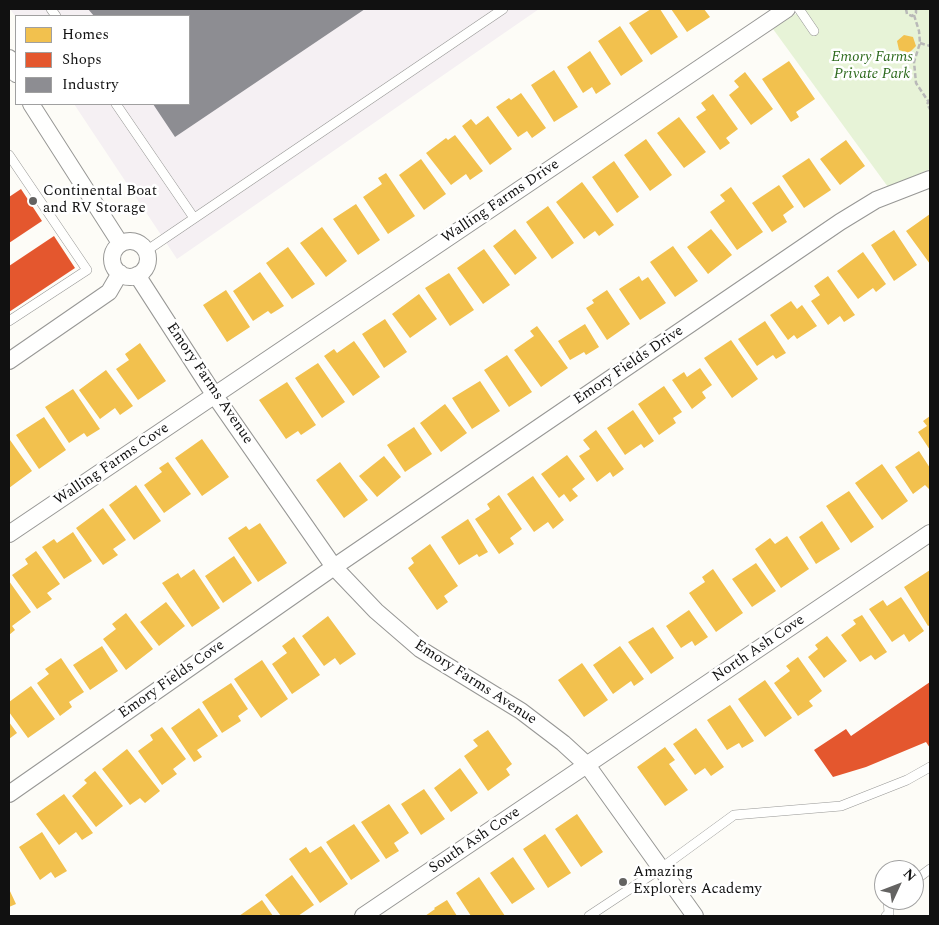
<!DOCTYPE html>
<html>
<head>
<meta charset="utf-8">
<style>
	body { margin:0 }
	#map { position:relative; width:939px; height:925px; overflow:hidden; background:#fdfcf7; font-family:Spectral,serif }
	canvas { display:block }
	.frame { position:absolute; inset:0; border:10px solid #111; pointer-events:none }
	.legend { position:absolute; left:15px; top:15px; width:175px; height:90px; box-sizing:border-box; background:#fff; border:1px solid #a0a0a0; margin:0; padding:6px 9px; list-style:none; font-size:15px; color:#111 }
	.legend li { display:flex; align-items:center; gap:10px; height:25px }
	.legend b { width:25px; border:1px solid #a0a0a0 }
	.north { position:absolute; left:874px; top:860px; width:50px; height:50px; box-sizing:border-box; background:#fff; border:1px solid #a0a0a0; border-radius:50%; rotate:47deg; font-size:14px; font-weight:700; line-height:20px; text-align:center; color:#111 }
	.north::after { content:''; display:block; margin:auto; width:18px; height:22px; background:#646362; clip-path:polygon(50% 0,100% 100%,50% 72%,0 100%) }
</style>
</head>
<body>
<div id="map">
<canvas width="939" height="925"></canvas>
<div class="frame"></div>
<ul class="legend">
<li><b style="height:14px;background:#f2c14e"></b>Homes</li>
<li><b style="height:14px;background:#e4572e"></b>Shops</li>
<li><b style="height:14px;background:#8d8d92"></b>Industry</li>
</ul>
<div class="north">N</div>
</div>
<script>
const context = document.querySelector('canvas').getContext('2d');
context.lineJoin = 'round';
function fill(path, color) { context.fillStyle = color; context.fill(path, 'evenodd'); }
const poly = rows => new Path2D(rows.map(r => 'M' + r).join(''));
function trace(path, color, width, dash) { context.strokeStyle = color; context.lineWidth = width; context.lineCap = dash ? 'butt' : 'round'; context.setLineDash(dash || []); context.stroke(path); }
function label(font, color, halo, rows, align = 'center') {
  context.font = font + ' Spectral,serif'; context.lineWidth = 5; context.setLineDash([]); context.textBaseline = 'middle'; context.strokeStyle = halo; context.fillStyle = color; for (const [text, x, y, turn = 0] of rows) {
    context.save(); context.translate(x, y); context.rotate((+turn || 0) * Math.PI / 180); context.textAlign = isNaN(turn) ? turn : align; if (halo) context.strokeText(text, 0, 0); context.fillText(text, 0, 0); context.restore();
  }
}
fill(poly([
	[10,9,539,9,177,259,74,104,189,104,189,16,16,17]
]), '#f5f0f3');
fill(poly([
	[803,9,930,9,930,169,888,187,773,29]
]), '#e7f3d7');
fill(poly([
	[651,9,660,9,678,37,651,55,629,23],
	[671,9,704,9,710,17,687,32],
	[620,26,643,61,621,76,598,41],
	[904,35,913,37,916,46,909,53,899,50,897,41],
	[590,51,611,84,596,94,592,87,583,93,567,67],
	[789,61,815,99,796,112,799,117,791,122,762,79],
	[554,70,578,107,554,122,531,85],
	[745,72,773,109,751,125,729,95,739,87,734,81],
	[521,93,546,128,532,138,527,131,518,137,496,107,509,98,511,100],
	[713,94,738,129,726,138,730,143,720,150,696,117,706,110,701,103],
	[488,116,512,149,490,165,462,126,471,119,476,125],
	[679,117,706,152,684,168,657,133],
	[455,135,483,171,470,180,466,174,451,185,426,153,446,138,448,140],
	[646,139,672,175,650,191,624,155],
	[846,140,865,166,840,185,820,159],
	[809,158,831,190,804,208,782,176],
	[421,159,446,194,424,210,399,175],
	[614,161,639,197,617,213,592,177],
	[386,173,415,216,388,234,363,197,382,184,378,178],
	[582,182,614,225,599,236,595,231,584,239,556,202],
	[779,185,794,207,783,215,787,222,772,232,752,203],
	[731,187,763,232,737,250,710,212,725,201,720,195],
	[356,204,380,240,358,255,333,219],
	[548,206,574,243,552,259,526,222],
	[930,214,930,264,906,231],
	[322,227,347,261,326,277,300,243],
	[515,229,537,258,515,275,493,246],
	[711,229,732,255,708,274,687,247],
	[894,230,917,265,894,281,871,245],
	[673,246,698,281,675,297,650,262],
	[288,247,315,284,292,299,266,263],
	[484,249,510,285,483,304,457,268],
	[863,252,886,284,876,292,873,288,858,299,837,271],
	[260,272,284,306,271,314,268,311,253,321,233,291],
	[449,273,474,310,450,326,425,288],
	[639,276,642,281,648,277,666,303,640,320,619,289],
	[828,276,855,315,844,322,840,316,828,325,811,301,820,295,814,286],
	[226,290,250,327,227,342,203,305],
	[607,290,630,324,607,340,586,308,594,303,592,300],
	[419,294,437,319,410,338,392,314],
	[791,301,797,309,802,305,817,326,797,339,794,335,788,340,770,315],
	[385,319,407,352,384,368,362,334],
	[765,321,786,353,776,359,773,355,757,366,738,339],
	[585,324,599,347,586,355,584,352,570,360,558,341],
	[537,326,568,368,541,387,514,350,534,336,530,331],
	[731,340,758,379,732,398,704,358],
	[354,341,380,377,353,396,324,356,334,349,337,353],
	[140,343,166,381,138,400,116,369,129,360,125,354],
	[507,355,532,392,509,407,484,370],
	[318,363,345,402,322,418,295,378],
	[700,368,712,385,702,392,706,398,692,409,672,380,684,372,687,377],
	[106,370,133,406,120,415,115,408,100,419,79,390],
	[480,381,500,411,472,429,452,398],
	[287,382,316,425,301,435,298,431,286,439,259,400],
	[664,386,682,412,673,418,676,423,659,435,638,404],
	[73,389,100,429,87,437,84,433,69,443,45,407],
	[445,404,467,433,441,452,420,423],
	[633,410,654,441,644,448,641,444,625,455,607,428],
	[930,416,930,450,918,432,927,426,923,421],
	[44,417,66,450,39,469,16,435],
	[414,427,432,454,405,472,387,445],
	[596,430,624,469,613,477,610,472,597,482,579,456,590,449,583,440],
	[202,439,229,477,202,496,175,458],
	[10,440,32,471,9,488,9,441],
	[919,451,930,468,930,490,925,485,913,494,895,467],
	[567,455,585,479,572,489,578,496,570,502,564,494,559,498,541,474],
	[384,456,401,477,377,497,359,476],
	[168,462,191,494,164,513,144,485,162,472,159,468],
	[340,462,368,500,344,518,316,480],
	[882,464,908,501,882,520,855,483],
	[533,476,564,520,553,529,548,522,534,532,507,494],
	[136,485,161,521,134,540,109,505],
	[849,491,874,527,851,543,826,506],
	[499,495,522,529,510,538,514,544,499,554,475,519,490,509,487,504],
	[103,508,126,540,113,549,118,555,103,565,76,528],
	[468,519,488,552,479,557,477,554,459,565,441,537],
	[822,521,840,549,816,564,799,537],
	[260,523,287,563,258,582,228,538,246,526,249,530],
	[73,532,92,561,64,579,42,547,54,539,57,543],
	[787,536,809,569,781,588,755,549,770,538,775,544],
	[430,544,458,586,444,596,448,602,437,610,408,568,414,563,411,558],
	[36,551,60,584,47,593,52,599,37,609,12,575,28,564,25,559],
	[234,556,252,583,223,603,205,576],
	[756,563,776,591,752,607,732,579],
	[194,569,220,608,192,627,162,583,178,573,181,578],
	[713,569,743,613,716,632,689,593,705,582,702,577],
	[930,570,930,625,928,626,904,587],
	[9,581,31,612,12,626,15,630,9,635],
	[901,597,924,631,909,642,904,634,892,642,869,609,883,600,887,606],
	[166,602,185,626,159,646,140,622],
	[689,610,708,637,695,646,692,641,681,648,666,626],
	[126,613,153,649,126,670,103,639,116,629,112,624],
	[862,615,887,652,875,660,871,655,860,662,841,635,856,624,853,620],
	[328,616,356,654,340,665,335,658,324,666,302,636],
	[653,627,674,658,651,674,628,642],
	[827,636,847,661,824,678,808,657,818,649,815,645],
	[294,637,320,675,292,694,272,664,287,653,282,646],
	[102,646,118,671,90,690,73,665],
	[620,646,644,679,634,686,631,681,613,694,593,665],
	[798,657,822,691,809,701,813,706,798,716,774,683,790,671,786,666],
	[61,658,84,692,69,702,72,707,60,716,37,683,49,674,45,669],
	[262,660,288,699,261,718,234,679],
	[582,663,608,700,584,717,558,680],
	[765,680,792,718,765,737,738,699],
	[231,683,248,709,238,716,241,721,222,733,202,702],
	[31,686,55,719,28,738,9,712,9,702],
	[730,705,754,741,742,748,739,743,727,750,707,720],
	[199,708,218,736,197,750,202,757,194,762,171,728],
	[9,722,17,733,9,739],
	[162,727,186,759,173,769,177,774,162,785,138,751,153,740,150,735],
	[696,728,724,767,711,776,705,768,695,775,673,744],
	[488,730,512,764,506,769,510,775,488,791,464,756,478,746,473,740],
	[665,747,675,760,669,764,688,790,665,806,637,767],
	[127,749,160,791,145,803,140,798,130,805,102,769],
	[460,768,478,793,451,812,434,788],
	[95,771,123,806,96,827,72,796,87,783,84,780],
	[424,789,445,819,421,835,401,804],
	[64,794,93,833,82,840,76,832,59,845,36,814],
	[389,804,409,833,394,843,399,851,386,859,361,822],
	[577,814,603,852,581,867,555,829],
	[354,824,380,861,351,880,326,842],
	[42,832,67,871,55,878,51,872,40,880,19,847],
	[545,834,571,873,548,888,523,849],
	[321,846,348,884,320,903,289,859,306,847,310,853],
	[513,857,535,889,512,904,490,873],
	[292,875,314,905,298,916,281,916,265,895],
	[479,877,505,916,471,916,456,893],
	[9,889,16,904,9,907],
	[262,900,273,916,239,916],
	[447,900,457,916,425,916,435,909,434,908]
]), '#f2c14e');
fill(poly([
	[21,189,42,221,9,243,9,197],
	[54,236,75,268,9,312,9,266],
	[930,682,930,748,926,742,866,767,833,777,814,750,846,729,851,736]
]), '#e4572e');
fill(poly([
	[88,9,365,9,175,137,153,104,189,104,189,16,94,16]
]), '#8d8d92');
const lane = poly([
	[51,9,56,16],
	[799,9,814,31],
	[116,104,194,218],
	[9,155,87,270,9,321],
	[146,251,503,9],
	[914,881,930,869],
	[589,916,660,869,734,815,841,806,907,780,930,767],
	[886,916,889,913,888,900]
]);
const street = poly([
	[9,58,16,74],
	[31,104,120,243],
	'112 259a18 18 0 1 1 36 0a18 18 0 1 1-36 0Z',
	[137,275,215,396,334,567,376,611,420,649,521,711,563,743,587,765,695,916],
	[9,361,109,292,120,273],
	[9,534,787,9],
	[9,794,334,567,840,222,876,200,930,179],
	[363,916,930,533]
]);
trace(lane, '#979795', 10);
trace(street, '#979795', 18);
trace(poly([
	[906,9,907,14,912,16,916,13,916,9],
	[914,15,919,31,920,43,914,62,916,83,928,101],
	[920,43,930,46],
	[930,100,927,104,930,109]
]), '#b9b9b8', 2.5, [5, 2.5]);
trace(lane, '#fffffe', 9);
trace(street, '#fffffe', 16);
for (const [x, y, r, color] of [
	[33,201,5,"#646362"],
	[623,882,5,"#646362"]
]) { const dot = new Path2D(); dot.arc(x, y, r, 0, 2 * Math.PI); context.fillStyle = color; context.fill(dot); trace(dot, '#fff', 2); }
label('italic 15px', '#2f6b1f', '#fff', [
	["Emory Farms",872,58],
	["Private Park",872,75]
]);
label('15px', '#111', '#fff', [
	["Continental Boat",43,192],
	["and RV Storage",43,209],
	["Amazing",633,873],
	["Explorers Academy",633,890]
], 'left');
label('15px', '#111', '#fff', [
	["Walling Farms Drive",501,202,-34],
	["Emory Fields Drive",629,366,-34],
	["Emory Farms Avenue",209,384,56],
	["Walling Farms Cove",112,465,-34],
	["North Ash Cove",759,649,-34],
	["Emory Fields Cove",172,680,-35],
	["Emory Farms Avenue",475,683,33],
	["South Ash Cove",475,841,-34]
]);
</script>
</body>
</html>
